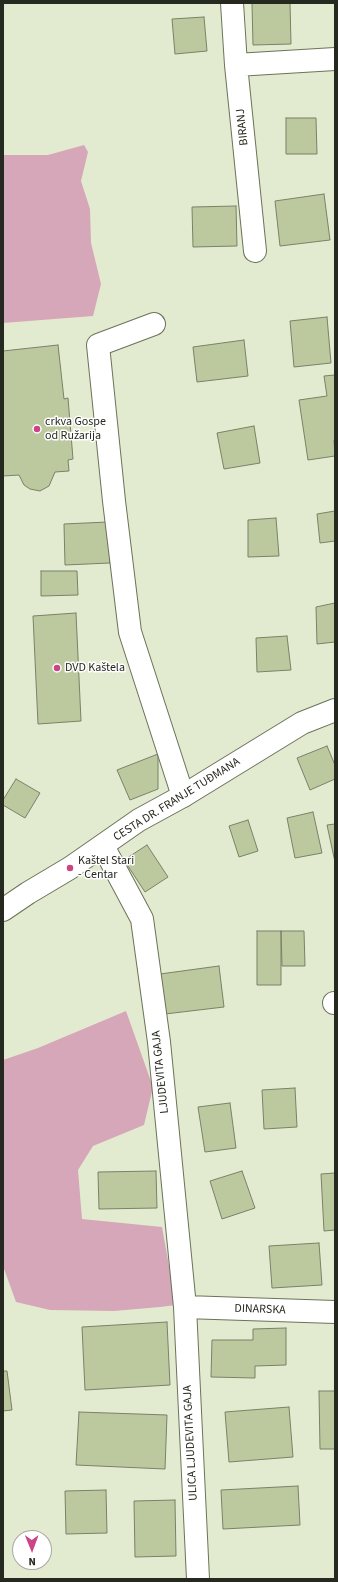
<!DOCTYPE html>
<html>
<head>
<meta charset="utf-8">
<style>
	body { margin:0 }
	#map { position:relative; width:338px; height:1582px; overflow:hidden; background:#e2ebcf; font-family:"Source Sans 3",sans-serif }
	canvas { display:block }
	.frame { position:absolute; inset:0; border:4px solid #26291f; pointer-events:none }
	.north { position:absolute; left:12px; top:1530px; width:40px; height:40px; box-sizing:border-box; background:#fff; border:1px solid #a8a9a5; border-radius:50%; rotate:179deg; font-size:11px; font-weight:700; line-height:16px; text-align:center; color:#26291f }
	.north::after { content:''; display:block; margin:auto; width:14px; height:18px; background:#cb4586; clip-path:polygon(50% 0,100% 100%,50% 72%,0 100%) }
</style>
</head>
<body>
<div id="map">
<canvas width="338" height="1582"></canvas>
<div class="frame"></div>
<div class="north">N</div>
</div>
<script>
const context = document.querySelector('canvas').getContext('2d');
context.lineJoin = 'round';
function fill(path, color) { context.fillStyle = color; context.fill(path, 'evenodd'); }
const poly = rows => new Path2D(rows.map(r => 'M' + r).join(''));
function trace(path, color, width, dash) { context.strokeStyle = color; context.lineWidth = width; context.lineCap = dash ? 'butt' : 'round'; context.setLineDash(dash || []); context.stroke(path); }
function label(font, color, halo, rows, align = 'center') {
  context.font = font + ' "Source Sans 3",sans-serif'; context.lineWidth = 3; context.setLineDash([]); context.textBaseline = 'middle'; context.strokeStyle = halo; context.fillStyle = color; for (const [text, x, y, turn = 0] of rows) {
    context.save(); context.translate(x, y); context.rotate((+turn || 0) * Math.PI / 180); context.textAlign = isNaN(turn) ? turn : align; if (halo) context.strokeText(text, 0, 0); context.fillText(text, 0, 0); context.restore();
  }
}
fill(poly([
	[84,145,88,152,81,181,90,209,91,243,101,284,93,316,3,323,3,155,48,155],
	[126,1011,153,1087,144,1125,93,1146,78,1170,82,1219,162,1227,176,1305,160,1307,114,1311,50,1310,16,1302,3,1266,3,1060,38,1048]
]), '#d6a7b9');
const building = poly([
	[252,3,290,3,291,44,253,45,252,3],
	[204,17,207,51,175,54,172,19,204,17],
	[286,118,316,118,317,154,286,154,286,118],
	[324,194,330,240,280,246,275,201,324,194],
	[236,206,237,246,193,247,192,207,236,206],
	[327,317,331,363,294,367,290,321,327,317],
	[244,340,248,376,197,382,193,347,244,340],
	[58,345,64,399,68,398,73,459,68,460,69,471,55,472,49,486,40,491,30,489,24,485,19,475,3,476,3,351,58,345],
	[335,375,335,440,334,440,335,456,308,460,299,400,327,396,324,376,335,375],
	[254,426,260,463,224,469,217,433,254,426],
	[335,511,335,541,320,543,317,514,335,511],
	[276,518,279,556,248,557,248,520,276,518],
	[108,522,110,563,65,565,64,524,108,522],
	[41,571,77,571,78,595,41,596,41,571],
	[335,603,335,642,317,644,316,607,335,603],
	[76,613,81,721,38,724,33,616,76,613],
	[287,636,291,670,257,672,256,638,287,636],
	[327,746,335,765,335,779,310,790,297,758,327,746],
	[158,754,158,789,130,800,117,770,158,754],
	[16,779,40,793,25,818,3,805,3,800,16,779],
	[313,812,322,853,295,858,287,818,313,812],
	[248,820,258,851,239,857,229,826,248,820],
	[335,824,335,862,327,825,335,824],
	[147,845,168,877,145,892,124,860,147,845],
	[257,931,281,931,281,985,257,985,257,931],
	[281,931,304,931,305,966,282,966,281,931],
	[219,966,224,1007,165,1014,160,974,219,966],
	[295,1088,297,1127,264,1129,262,1090,295,1088],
	[230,1103,236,1148,205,1152,198,1107,230,1103],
	[156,1171,157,1208,99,1209,98,1172,156,1171],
	[242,1171,255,1208,222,1219,210,1181,242,1171],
	[335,1173,335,1230,324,1231,321,1174,335,1173],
	[319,1243,322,1285,272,1288,269,1246,319,1243],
	[167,1322,170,1385,85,1390,82,1327,167,1322],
	[286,1328,286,1365,255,1366,255,1378,211,1377,212,1340,253,1340,253,1329,286,1328],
	[3,1371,7,1371,12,1410,3,1411,3,1371],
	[319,1391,335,1391,335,1449,320,1449,319,1391],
	[289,1407,293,1457,229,1462,225,1412,289,1407],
	[79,1412,167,1415,165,1469,76,1465,79,1412],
	[298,1486,300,1525,223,1529,221,1490,298,1486],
	[106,1490,107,1533,66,1534,65,1491,106,1490],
	[175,1500,176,1556,135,1557,134,1501,175,1500]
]);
fill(building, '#bcc99f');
trace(building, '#798168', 1);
const minor = poly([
	[232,3,236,65,255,251],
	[236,65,335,59],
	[154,324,98,345,114,501,130,632,183,796],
	[103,846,142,919,159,1042,185,1307,198,1579],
	[334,1003,335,1003],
	[185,1307,335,1312]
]);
const secondary = poly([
	[3,910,28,893,70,868,139,820,183,796,302,723,335,710]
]);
trace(minor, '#6b735a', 24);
trace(secondary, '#6b735a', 24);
trace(minor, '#fff', 22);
trace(secondary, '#fff', 22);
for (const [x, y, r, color] of [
	[37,429,4,"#cb4586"],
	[57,668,4,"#cb4586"],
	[70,868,4,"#cb4586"]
]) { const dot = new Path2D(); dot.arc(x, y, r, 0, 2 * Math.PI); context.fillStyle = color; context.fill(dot); trace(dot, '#fff', 1.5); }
label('12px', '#26291f', '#fff', [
	["BIRANJ",243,127,-96],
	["CESTA DR. FRANJE TUĐMANA",177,800,-32],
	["LJUDEVITA GAJA",161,1072,-96],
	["DINARSKA",260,1310,2],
	["ULICA LJUDEVITA GAJA",191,1443,-93]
]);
label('12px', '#26291f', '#fff', [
	["crkva Gospe",45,422],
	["od Ružarija",45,436],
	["DVD Kaštela",65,668],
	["Kaštel Stari",78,861],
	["- Centar",78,875]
], 'left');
</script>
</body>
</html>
